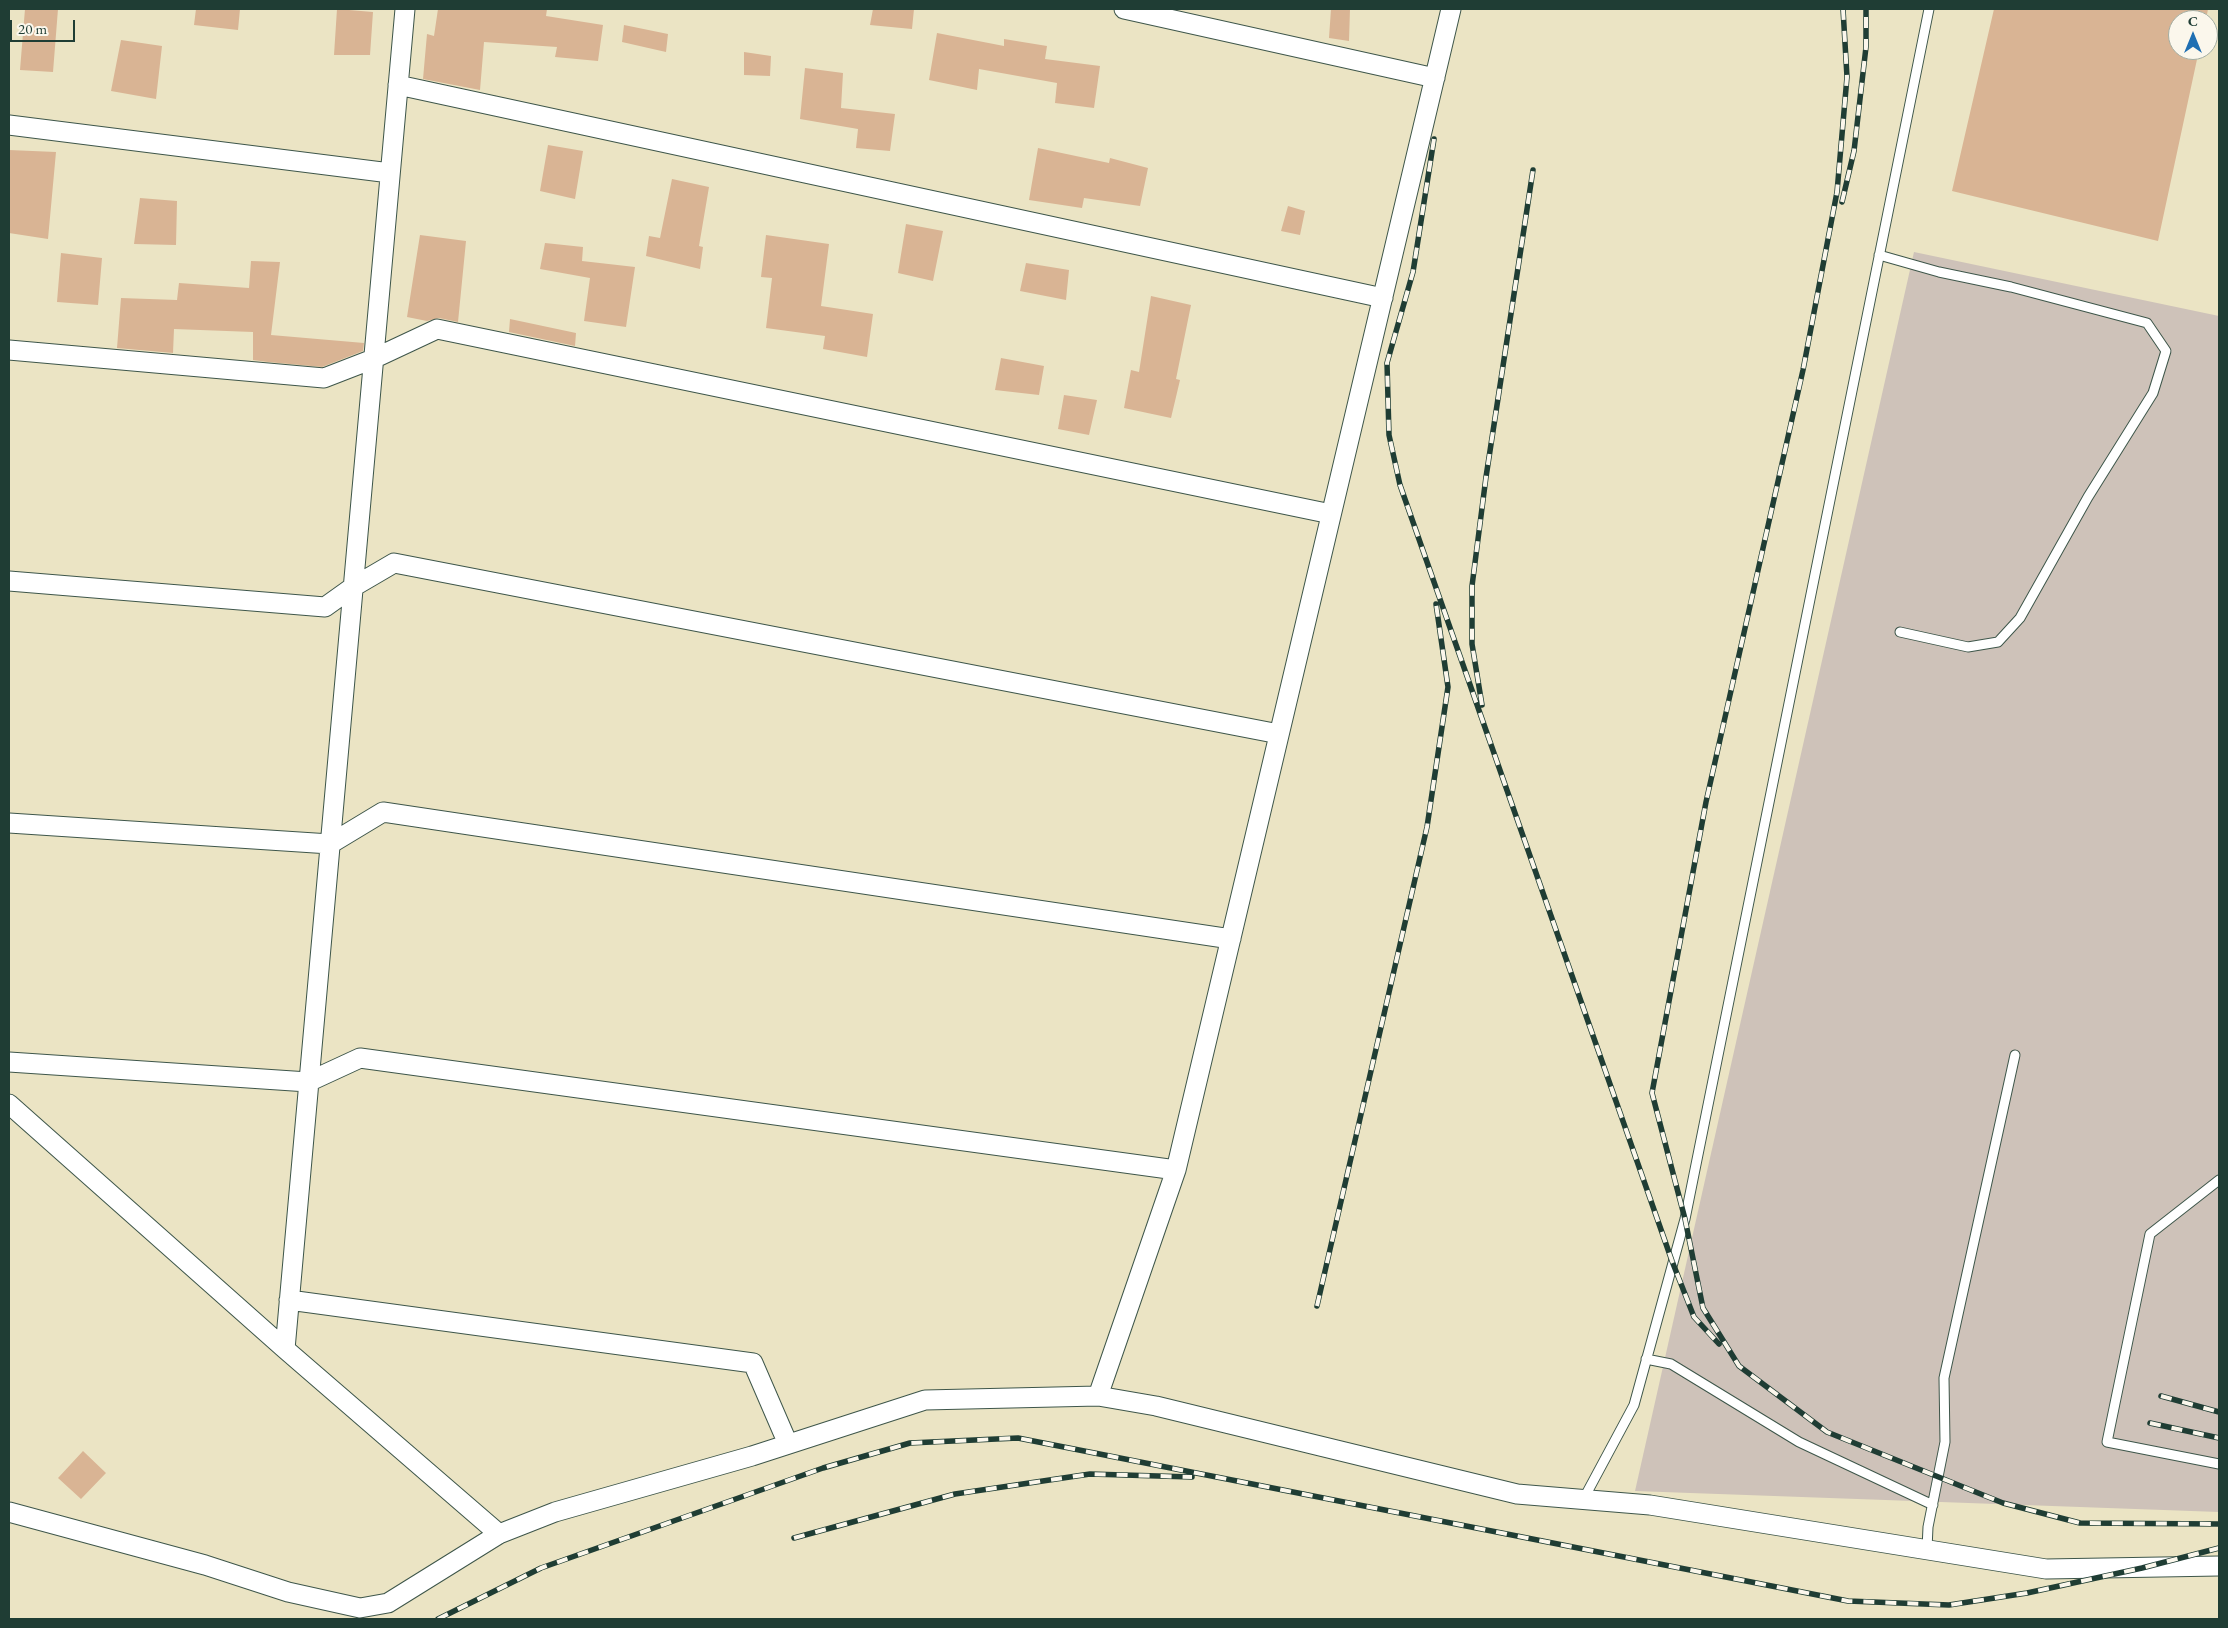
<!DOCTYPE html>
<html>
<head>
<meta charset="utf-8">
<style>
	body { margin:0 }
	#map { position:relative; width:2228px; height:1628px; overflow:hidden; background:#ebe4c4; font-family:"EB Garamond",serif }
	canvas { display:block }
	.frame { position:absolute; inset:0; border:10px solid #1f3d34; pointer-events:none }
	.north { position:absolute; left:2168px; top:10px; width:50px; height:50px; box-sizing:border-box; background:#fbf7ec; border:1px solid #a3ada2; border-radius:50%; rotate:0deg; font-size:14px; font-weight:700; line-height:20px; text-align:center; color:#1f3d34 }
	.north::after { content:''; display:block; margin:auto; width:18px; height:22px; background:#1f6fb2; clip-path:polygon(50% 0,100% 100%,50% 72%,0 100%) }
	.scale { position:absolute; left:10px; top:20px; width:65px; height:22px; box-sizing:border-box; border:2px solid #1f3d34; border-top:0; padding-left:6px; font-size:15px; line-height:18px; white-space:nowrap; color:#1f3d34; -webkit-text-stroke:4px #fbf7ec; paint-order:stroke }
</style>
</head>
<body>
<div id="map">
<canvas width="2228" height="1628"></canvas>
<div class="frame"></div>
<div class="north">С</div>
<div class="scale">20 m</div>
</div>
<script>
const context = document.querySelector('canvas').getContext('2d');
context.lineJoin = 'round';
function fill(path, color) { context.fillStyle = color; context.fill(path, 'evenodd'); }
const poly = rows => new Path2D(rows.map(r => 'M' + r).join(''));
function trace(path, color, width, dash) { context.strokeStyle = color; context.lineWidth = width; context.lineCap = dash ? 'butt' : 'round'; context.setLineDash(dash || []); context.stroke(path); }
fill(poly([
	[1914,252,2219,316,2219,1512,1635,1491]
]), '#cec2b9');
fill(poly([
	[25,9,58,9,53,72,20,70],
	[196,9,240,9,238,30,194,25],
	[337,9,373,12,370,55,334,55],
	[438,9,547,9,546,16,603,25,598,61,555,57,557,47,484,42,480,90,423,79,427,34,434,36],
	[873,9,914,9,912,29,870,25],
	[1331,9,1350,9,1349,41,1329,38],
	[1994,9,2208,9,2206,20,2178,20,2178,50,2199,50,2158,241,1952,191],
	[624,25,668,34,666,52,622,42],
	[937,33,1004,46,1004,39,1047,46,1045,59,1100,66,1094,108,1055,103,1057,83,979,69,977,90,929,80],
	[121,40,162,46,156,99,111,91],
	[744,52,771,56,770,76,744,75],
	[805,68,843,73,841,108,895,114,890,151,856,148,858,129,800,119],
	[548,145,583,151,575,199,540,191],
	[1038,148,1109,163,1110,158,1148,168,1140,206,1084,198,1082,208,1029,200],
	[9,150,56,152,48,239,9,233],
	[672,179,709,187,699,246,703,247,700,269,646,256,649,236,660,238],
	[140,198,177,201,176,245,134,244],
	[1288,206,1305,211,1300,235,1281,231],
	[906,224,943,231,933,281,898,273],
	[420,235,466,241,458,322,439,318,427,321,407,317],
	[766,235,829,244,821,306,873,314,867,357,823,349,825,336,766,328,772,278,761,277],
	[545,243,583,247,582,261,635,267,626,327,584,321,590,278,540,269],
	[61,253,102,258,98,305,57,302],
	[251,261,280,262,271,335,364,343,363,351,322,367,268,362,253,360,253,332,174,329,173,353,117,348,121,298,177,300,179,283,249,288],
	[1026,263,1069,270,1066,300,1020,291],
	[1151,296,1191,305,1176,379,1180,380,1171,418,1124,408,1131,370,1139,372],
	[510,319,576,333,575,346,509,332],
	[1001,358,1044,366,1039,395,995,390],
	[1064,395,1097,400,1089,435,1058,429],
	[83,1451,106,1473,81,1499,58,1478]
]), '#d9b494');
const service = poly([
	[1879,255,1939,272,2011,287,2147,323,2166,351,2153,393,2088,497,2020,618,1998,642,1968,647,1900,632],
	[2219,1180,2150,1234,2107,1442,2219,1464],
	[1646,1359,1671,1364,1799,1442,1933,1505],
	[1583,1500,1634,1405,1685,1219,1929,9],
	[1927,1549,1928,1527,1945,1442,1944,1378,2015,1055]
]);
const minor = poly([
	[1124,9,1435,78],
	[398,85,1383,298],
	[9,125,390,173],
	[9,350,324,378,373,359,437,329,1331,514],
	[9,581,325,607,353,587,394,563,1279,734],
	[9,823,330,844,383,812,1231,939],
	[9,1062,308,1082,360,1058,1176,1170],
	[9,1104,285,1349,499,1534],
	[289,1300,753,1363,788,1444],
	[285,1349,405,9],
	[1098,1396,1176,1170,1451,9],
	[9,1512,205,1565,288,1592,360,1608,388,1603,499,1534,555,1512,752,1456,925,1400,1098,1396,1156,1406,1517,1494,1650,1505,2046,1569,2219,1566]
]);
trace(service, '#3e564a', 11);
trace(minor, '#3e564a', 21);
trace(service, '#fff', 9);
trace(minor, '#fff', 19);
const rail = poly([
	[1843,9,1847,77,1837,192,1803,370,1706,802,1652,1093,1685,1219,1703,1308,1739,1366,1827,1432,2003,1503,2080,1523,2219,1524],
	[1434,139,1413,272,1387,363,1389,435,1400,485,1672,1261,1694,1317,1719,1344],
	[1842,202,1854,151,1866,47,1866,9],
	[1482,705,1472,644,1472,586,1486,477,1533,170],
	[1317,1306,1427,827,1448,687,1436,604],
	[2161,1396,2219,1412],
	[2150,1423,2219,1438],
	[794,1538,955,1494,1090,1474,1192,1477],
	[438,1619,541,1568,823,1468,910,1443,1018,1438,1848,1601,1949,1605,2027,1593,2142,1568,2219,1548]
]);
trace(rail, '#1f3d34', 5.5);
trace(rail, '#fbf7ec', 4, [11]);
</script>
</body>
</html>
